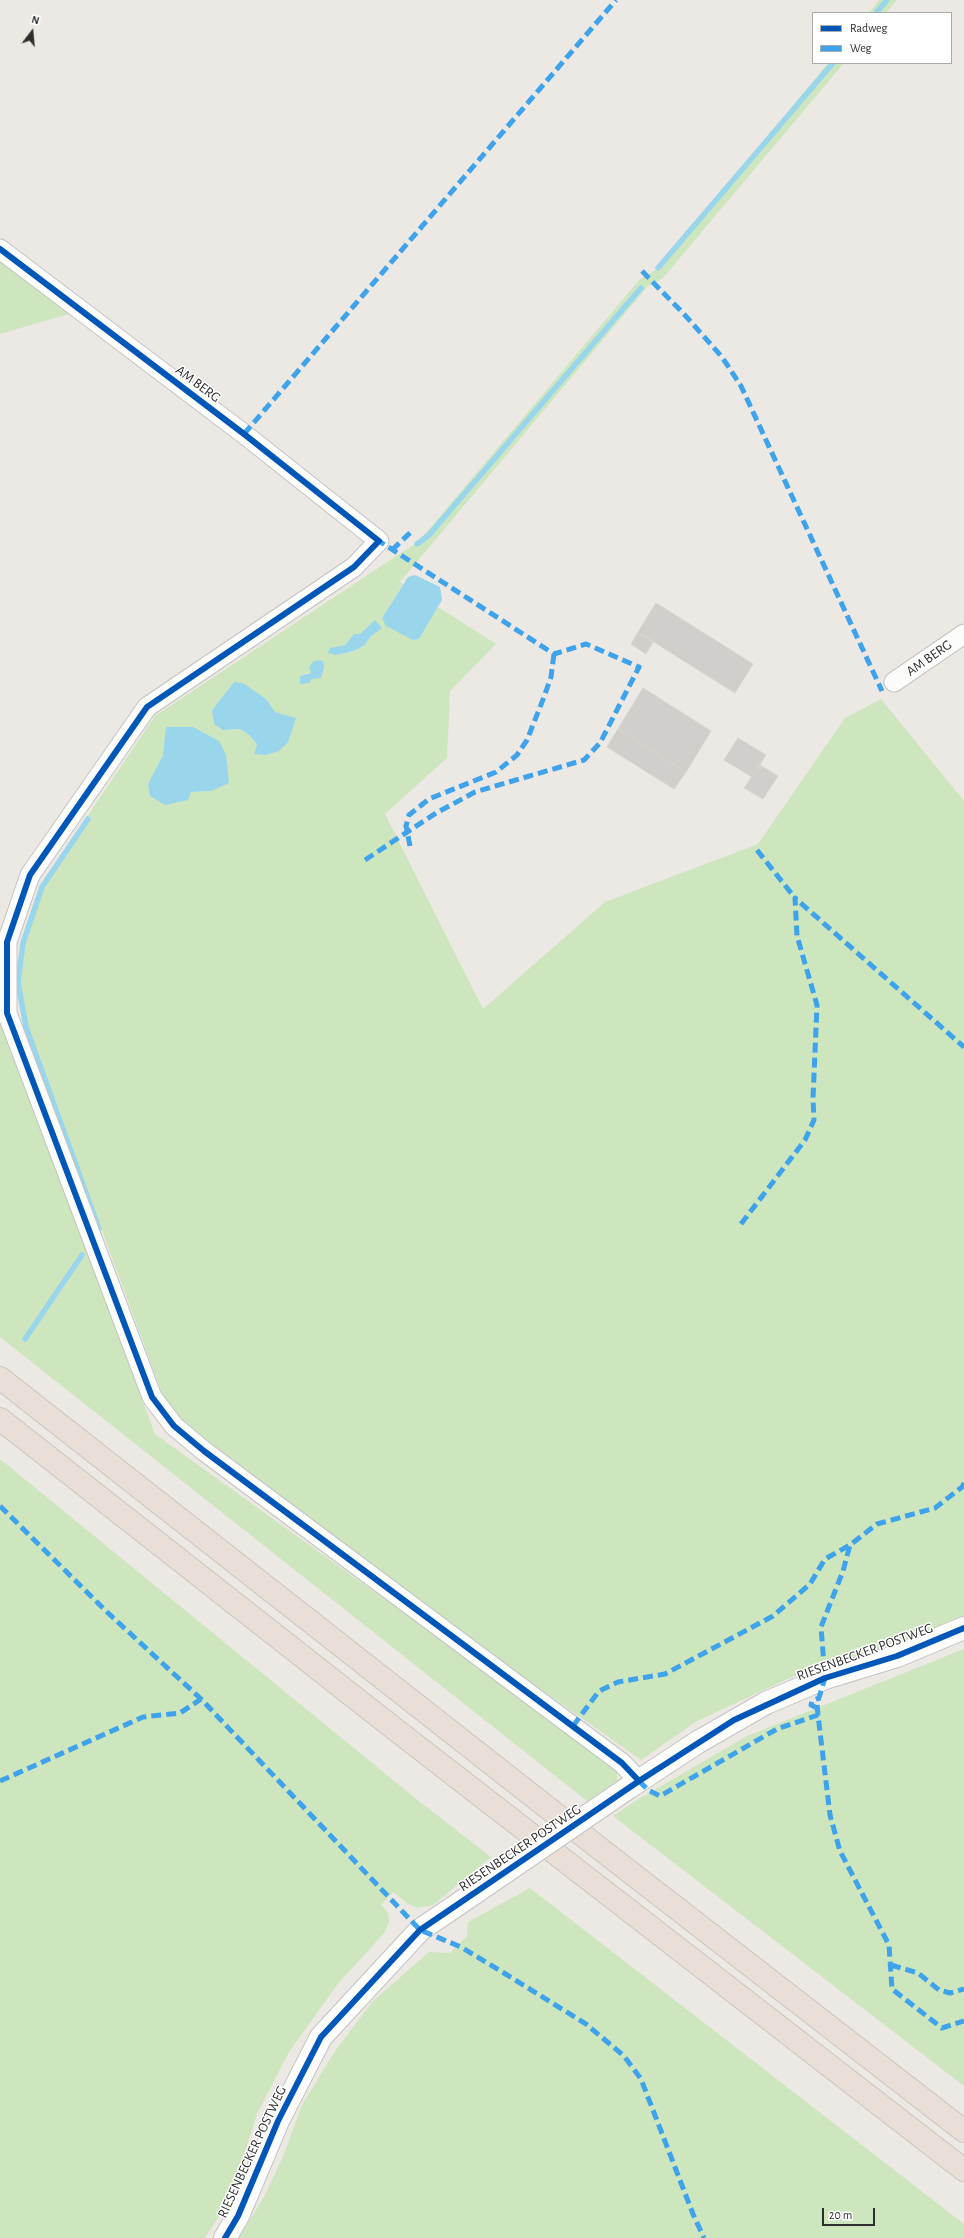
<!DOCTYPE html>
<html>
<head>
<meta charset="utf-8">
<style>
	body { margin:0 }
	#map { position:relative; width:964px; height:2238px; overflow:hidden; background:#ece8e4; font-family:"Alegreya Sans",sans-serif }
	canvas { display:block }
	.legend { position:absolute; left:812px; top:12px; width:140px; height:52px; box-sizing:border-box; background:#fff; border:1px solid #ababab; margin:0; padding:5px 7px; list-style:none; font-size:12px; color:#2e2e2e }
	.legend li { display:flex; align-items:center; gap:8px; height:20px }
	.legend b { width:20px; border:1px solid #ababab }
	.north { position:absolute; left:12px; top:12px; width:40px; height:40px; -webkit-text-stroke:3px #fff; paint-order:stroke; rotate:16deg; font-size:11px; font-weight:700; line-height:16px; text-align:center; color:#2e2e2e }
	.north::after { content:''; display:block; margin:auto; width:14px; height:18px; background:#2e2e2e; clip-path:polygon(50% 0,100% 100%,50% 72%,0 100%) }
	.scale { position:absolute; left:822px; top:2208px; width:53px; height:18px; box-sizing:border-box; border:2px solid #2e2e2e; border-top:0; padding-left:5px; font-size:12px; line-height:14px; white-space:nowrap; color:#2e2e2e; -webkit-text-stroke:3px #fff; paint-order:stroke }
</style>
</head>
<body>
<div id="map">
<canvas width="964" height="2238"></canvas>
<ul class="legend">
<li><b style="height:5px;background:#0057b8"></b>Radweg</li>
<li><b style="height:5px;background:#3ea3eb"></b>Weg</li>
</ul>
<div class="north">N</div>
<div class="scale">20 m</div>
</div>
<script>
const context = document.querySelector('canvas').getContext('2d');
context.lineJoin = 'round';
function fill(path, color) { context.fillStyle = color; context.fill(path, 'evenodd'); }
const poly = rows => new Path2D(rows.map(r => 'M' + r).join(''));
function trace(path, color, width, dash) { context.strokeStyle = color; context.lineWidth = width; context.lineCap = dash ? 'butt' : 'round'; context.setLineDash(dash || []); context.stroke(path); }
function label(font, color, halo, rows, align = 'center') {
  context.font = font + ' "Alegreya Sans",sans-serif'; context.lineWidth = 3; context.setLineDash([]); context.textBaseline = 'middle'; context.strokeStyle = halo; context.fillStyle = color; for (const [text, x, y, turn = 0] of rows) {
    context.save(); context.translate(x, y); context.rotate((+turn || 0) * Math.PI / 180); context.textAlign = isNaN(turn) ? turn : align; if (halo) context.strokeText(text, 0, 0); context.fillText(text, 0, 0); context.restore();
  }
}
fill(poly([
	[879,0,897,0,886,13,869,13],
	[828,63,844,63,663,278,648,286,400,582,403,584,382,618,419,639,438,607,496,644,450,691,447,758,385,814,483,1009,605,902,758,844,845,718,881,699,964,801,964,1620,907,1643,816,1666,697,1721,641,1760,352,1556,186,1427,162,1393,21,1011,21,946,45,879,155,716,419,541,640,279,659,268],
	[375,621,381,627,370,637,365,645,354,651,336,655,330,648,345,645,354,634,360,634],
	[311,671,321,677,312,679,304,673,311,673],
	[234,682,266,699,274,712,286,715,254,754,257,744,249,735,240,729,231,730,212,710],
	[163,755,211,791,191,792,148,784],
	[0,262,72,313,0,334],
	[0,1021,155,1434,611,1762,617,1771,617,1781,587,1801,0,1337],
	[0,1459,420,1802,491,1857,433,1905,418,1908,408,1904,393,1892,381,1905,388,1912,389,1922,385,1932,337,1985,289,2052,257,2114,230,2199,205,2238,0,2238],
	[964,1649,964,2086,613,1816,637,1800,747,1736],
	[530,1888,964,2224,964,2238,239,2238,265,2195,284,2154,302,2105,335,2051,373,2001,429,1952,450,1953,467,1936,468,1922]
]), '#cee6be');
fill(poly([
	[415,575,440,587,442,600,419,639,413,640,386,626,382,618,408,577],
	[375,620,382,628,370,637,365,645,354,651,336,655,328,653,330,648,345,645,354,634,360,634],
	[318,660,323,661,324,667,321,678,312,679,309,683,300,684,300,676,311,673,309,667,314,661],
	[234,682,243,683,266,699,275,712,296,718,288,742,279,751,266,755,254,754,257,744,249,735,240,729,223,730,214,724,212,710],
	[166,727,193,727,219,741,226,755,229,783,211,791,191,792,188,800,165,805,150,796,148,784,163,755]
]), '#99d6ec');
trace(poly([
	[876,13,887,0],
	[658,268,833,63],
	[417,544,429,535,641,288],
	[88,819,42,887,23,943,18,982,26,1027,99,1229],
	[25,1339,82,1255]
]), '#99d6ec', 5.5);
const building = poly([
	[656,603,753,664,735,693,638,632,656,603],
	[638,632,653,642,646,654,631,644,638,632],
	[643,688,711,731,686,772,618,729,643,688],
	[618,729,686,772,674,789,607,747,618,729],
	[738,738,766,755,752,777,724,760,738,738],
	[760,765,778,776,763,799,744,788,760,765]
]);
fill(building, '#d1cecb');
trace(building, '#d7d4d0', 1);
const street = poly([
	[0,249,244,434,379,541,354,567,147,707,30,875,7,942,7,1013,152,1397,174,1426,204,1451,622,1763,639,1781],
	[894,682,964,634]
]);
const secondary = poly([
	[628,1788,698,1742,766,1703,825,1678,897,1656,964,1628],
	[225,2238,238,2216,278,2121,321,2037,420,1930,454,1907]
]);
const highway = poly([
	[0,1378,590,1841,964,2131],
	[0,1419,396,1730,964,2170]
]);
trace(street, '#c5c4c5', 21);
trace(secondary, '#c5c4c5', 24);
trace(highway, '#c6c5c4', 24);
trace(street, '#fcfcfb', 19);
trace(secondary, '#fcfcfb', 22);
trace(highway, '#eadfd6', 22);
const secondaryBridge = poly([
	[454,1907,628,1788]
]);
trace(secondaryBridge, '#c5c4c5', 24, []);
trace(secondaryBridge, '#fcfcfb', 22);
trace(poly([
	[642,271,683,313,722,357,741,386,882,691],
	[244,434,616,0],
	[392,550,413,530],
	[410,846,406,826,409,815,429,799,496,772,517,755,527,740,544,697,551,677,554,654],
	[757,850,795,898],
	[365,860,436,813,475,792,584,760,600,743,639,667,586,644,554,654,379,541],
	[741,1224,805,1140,814,1120,813,1098,817,1005,797,936,795,898,964,1047],
	[0,1506,107,1612,201,1699,420,1930,461,1947,504,1973,586,2024,624,2056,641,2079,693,2214,704,2238],
	[817,1708,811,1705,812,1701,819,1698],
	[818,1715,817,1704,825,1678,821,1627,843,1571,850,1545],
	[573,1726,599,1691,618,1682,665,1674,773,1616,810,1584,825,1559,850,1545,877,1524,935,1508,962,1487,964,1483],
	[0,1781,143,1717,180,1713,201,1699],
	[639,1781,648,1790,660,1796,777,1729,818,1715,830,1815,840,1851,889,1945,892,1989,942,2028,964,2021],
	[891,1965,918,1973,939,1990,950,1993,964,1989]
]), '#3ea3eb', 5, [10, 5]);
trace(poly([
	[0,249,244,434,379,541,354,567,147,707,30,875,7,942,7,1013,152,1397,174,1426,204,1451,622,1763,639,1781],
	[225,2238,238,2216,278,2121,321,2037,420,1930,639,1781,734,1720,825,1678,897,1656,964,1628]
]), '#0057b8', 6);
label('14px', '#2e2e2e', '#fff', [
	["AM BERG",198,384,37],
	["AM BERG",929,658,-35],
	["RIESENBECKER POSTWEG",865,1652,-20],
	["RIESENBECKER POSTWEG",520,1848,-34],
	["RIESENBECKER POSTWEG",252,2152,-65]
]);
</script>
</body>
</html>
